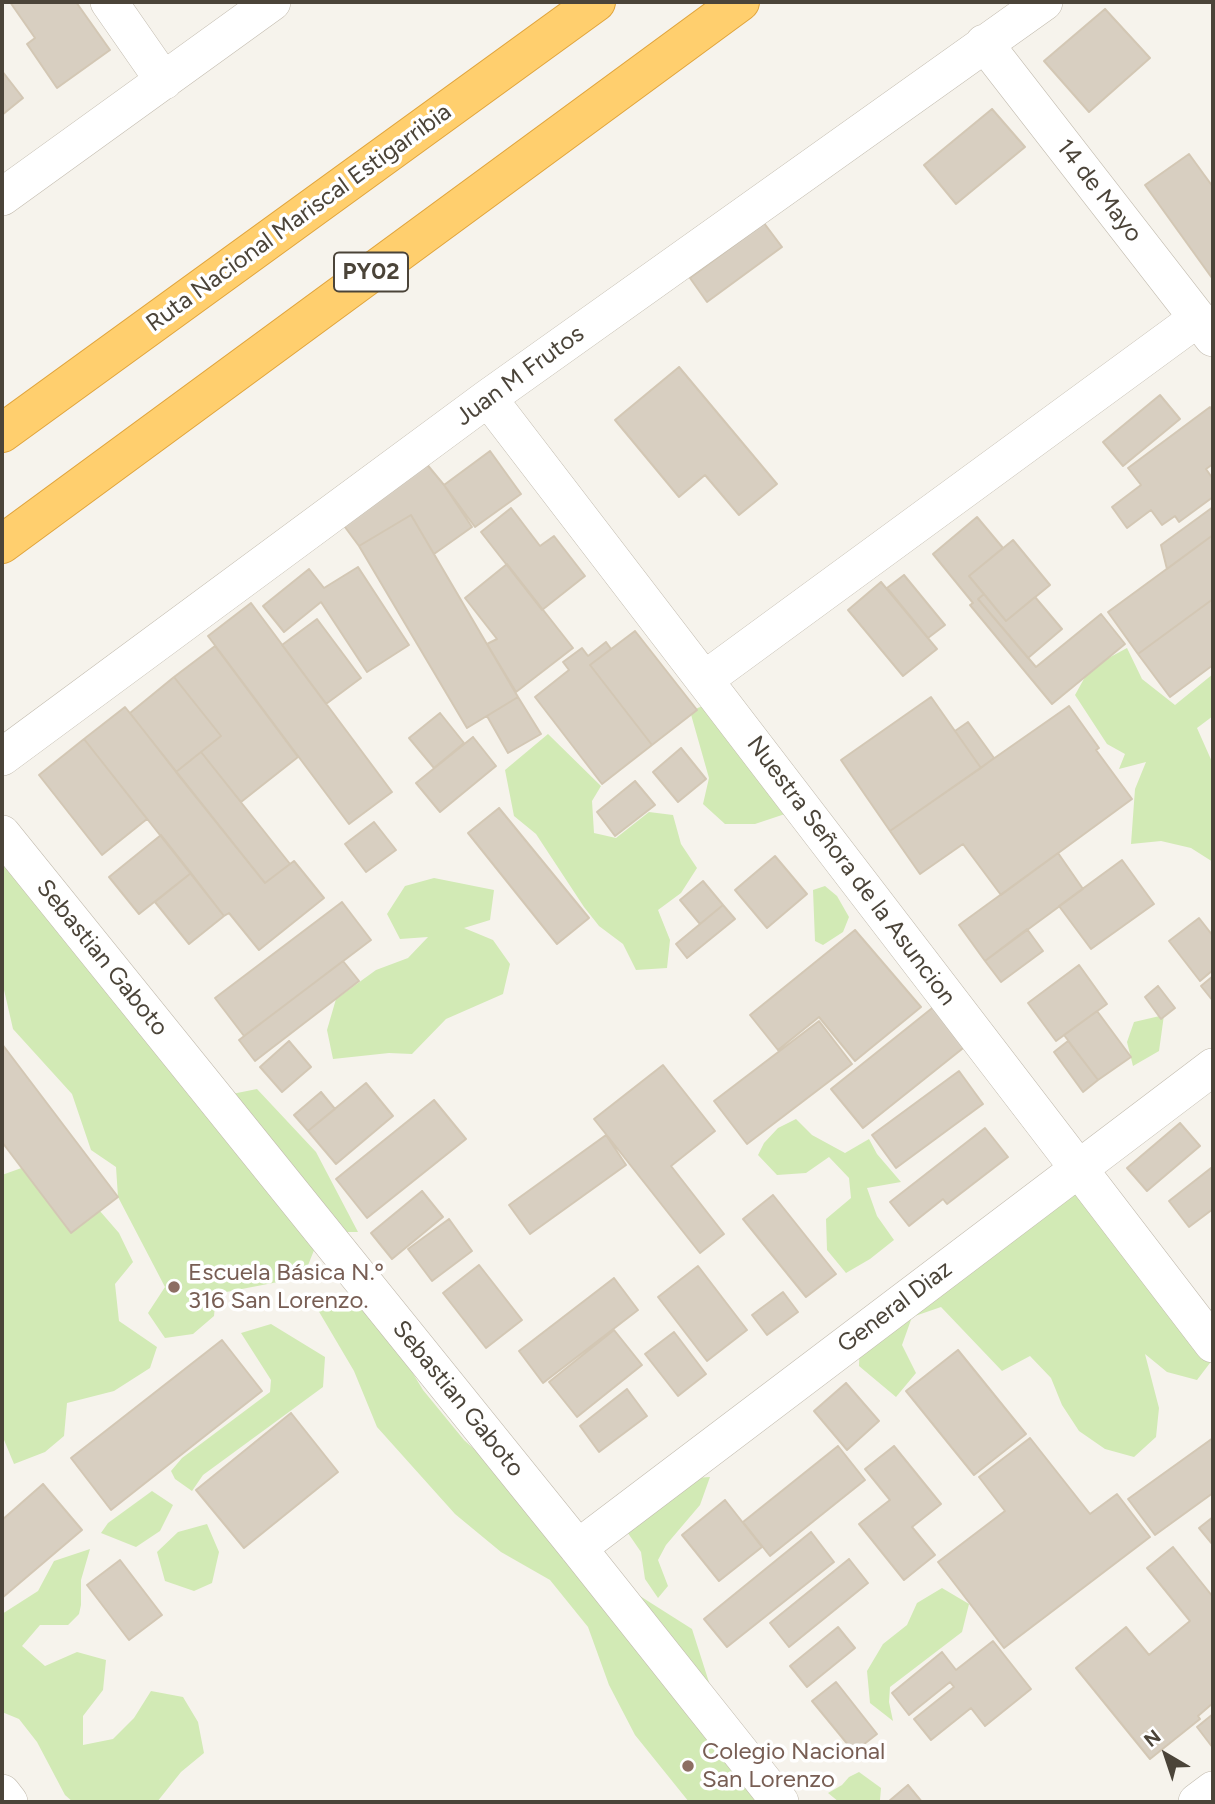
<!DOCTYPE html>
<html>
<head>
<meta charset="utf-8">
<style>
	body { margin:0 }
	#map { position:relative; width:1215px; height:1804px; overflow:hidden; background:#f6f3ec; font-family:Figtree,sans-serif }
	canvas { display:block }
	.frame { position:absolute; inset:0; border:4px solid #4b4439; pointer-events:none }
	.north { position:absolute; left:1131px; top:1720px; width:70px; height:70px; -webkit-text-stroke:5px #fff; paint-order:stroke; rotate:321deg; font-size:19px; font-weight:700; line-height:28px; text-align:center; color:#4b4439 }
	.north::after { content:''; display:block; margin:auto; width:24px; height:32px; background:#4b4439; clip-path:polygon(50% 0,100% 100%,50% 72%,0 100%) }
</style>
</head>
<body>
<div id="map">
<canvas width="1215" height="1804"></canvas>
<div class="frame"></div>
<div class="north">N</div>
</div>
<script>
const context = document.querySelector('canvas').getContext('2d');
context.lineJoin = 'round';
function fill(path, color) { context.fillStyle = color; context.fill(path, 'evenodd'); }
const poly = rows => new Path2D(rows.map(r => 'M' + r).join(''));
function trace(path, color, width, dash) { context.strokeStyle = color; context.lineWidth = width; context.lineCap = dash ? 'butt' : 'round'; context.setLineDash(dash || []); context.stroke(path); }
function label(font, color, halo, rows, align = 'center') {
  context.font = font + ' Figtree,sans-serif'; context.lineWidth = 7; context.setLineDash([]); context.textBaseline = 'middle'; context.strokeStyle = halo; context.fillStyle = color; for (const [text, x, y, turn = 0] of rows) {
    context.save(); context.translate(x, y); context.rotate((+turn || 0) * Math.PI / 180); context.textAlign = isNaN(turn) ? turn : align; if (halo) context.strokeText(text, 0, 0); context.fillText(text, 0, 0); context.restore();
  }
}
fill(poly([
	[1127,648,1142,679,1175,705,1213,674,1213,716,1197,728,1213,764,1213,862,1191,848,1161,841,1131,844,1135,789,1146,762,1119,769,1125,754,1107,744,1075,695,1090,668],
	[713,702,785,814,755,824,725,824,703,804,709,778,690,711],
	[548,734,601,786,592,801,594,833,616,838,649,812,673,815,681,844,697,868,681,893,658,910,670,940,667,968,636,970,623,944,599,926,584,907,536,834,514,816,505,770],
	[2,853,212,1098,257,1089,316,1152,358,1232,347,1232,318,1240,305,1273,278,1282,216,1294,214,1316,193,1334,165,1338,148,1313,165,1287,118,1197,116,1167,91,1150,72,1094,13,1029,2,981],
	[434,878,494,890,490,920,464,928,493,940,510,964,503,994,446,1019,412,1054,389,1053,333,1059,327,1030,336,999,376,970,408,958,428,937,400,939,387,914,405,886],
	[825,886,837,896,849,917,843,932,823,945,815,941,813,890],
	[1164,1015,1159,1051,1133,1066,1127,1042,1134,1022],
	[796,1119,812,1135,845,1153,869,1139,877,1154,901,1182,867,1188,877,1216,894,1240,870,1259,846,1273,827,1250,826,1219,851,1198,849,1178,829,1157,806,1173,777,1175,758,1155,764,1143,778,1128],
	[60,1165,119,1233,133,1262,115,1284,119,1321,157,1347,150,1368,114,1391,67,1403,64,1436,45,1452,14,1464,2,1435,2,1175,27,1166],
	[1063,1192,1087,1198,1213,1359,1197,1380,1167,1372,1145,1354,1159,1408,1156,1437,1134,1457,1105,1449,1079,1431,1062,1405,1051,1378,1030,1356,1002,1371,941,1307,912,1317,902,1345,916,1373,896,1397,859,1366,860,1336],
	[353,1290,391,1337,423,1390,464,1440,554,1520,591,1565,692,1629,729,1745,785,1802,689,1802,635,1735,609,1685,588,1627,550,1580,501,1552,455,1514,377,1427,354,1371,318,1310],
	[271,1324,325,1357,323,1387,203,1475,192,1491,175,1479,171,1471,182,1458,270,1392,271,1380,241,1333],
	[710,1477,700,1505,666,1545,658,1560,668,1586,658,1598,645,1579,641,1552,621,1523,679,1479],
	[152,1491,173,1505,160,1531,136,1547,101,1533,108,1523],
	[207,1524,219,1552,212,1583,194,1591,165,1581,157,1552,178,1532],
	[90,1549,81,1580,81,1605,79,1614,68,1625,40,1625,22,1646,45,1666,77,1652,106,1660,103,1690,83,1716,83,1745,113,1739,134,1718,151,1691,183,1697,198,1722,204,1753,181,1772,157,1802,73,1802,65,1795,37,1742,19,1719,2,1712,2,1614,38,1591,54,1561],
	[942,1588,969,1604,962,1632,890,1687,889,1702,893,1721,870,1703,867,1671,883,1644,907,1625,917,1603],
	[859,1772,881,1788,880,1800,877,1802,839,1802,828,1793,842,1785,849,1777]
]), '#d2eab5');
const building = poly([
	[10,2,76,2,110,50,57,88,27,44,35,38,10,2],
	[1105,9,1150,58,1089,112,1044,61,1105,9],
	[2,71,23,98,2,115,2,71],
	[992,109,1025,147,956,204,924,165,992,109],
	[1189,154,1213,187,1212,278,1145,185,1189,154],
	[764,223,782,247,707,302,690,278,764,223],
	[679,367,777,484,739,515,705,475,679,497,615,420,679,367],
	[1160,395,1180,419,1123,466,1103,442,1160,395],
	[1210,407,1213,411,1213,464,1206,469,1213,479,1213,497,1179,522,1175,516,1162,525,1151,510,1127,528,1112,507,1141,485,1128,468,1210,407],
	[490,451,521,494,475,527,444,485,490,451],
	[425,462,444,485,472,527,434,554,411,515,359,546,342,523,425,462],
	[1213,507,1213,535,1167,569,1161,545,1213,507],
	[511,508,540,546,554,536,585,576,542,610,481,532,511,508],
	[411,515,518,697,467,728,359,546,411,515],
	[977,517,1003,548,969,576,984,594,978,599,1036,667,1101,614,1125,644,1052,704,970,605,973,603,933,554,977,517],
	[1213,535,1213,599,1138,654,1108,612,1213,535],
	[1013,540,1050,585,1006,621,969,576,1013,540],
	[507,564,573,648,516,692,487,644,497,639,465,598,507,564],
	[358,567,409,645,367,672,321,602,284,632,263,606,309,569,324,588,358,567],
	[904,575,945,625,928,638,887,588,904,575],
	[881,582,937,649,903,676,848,610,881,582],
	[984,594,1006,621,1035,597,1062,629,1028,658,978,599,984,594],
	[1213,599,1213,665,1170,697,1138,654,1213,599],
	[251,603,392,792,349,824,208,636,251,603],
	[317,619,361,678,326,704,282,645,317,619],
	[635,631,697,710,652,745,590,665,635,631],
	[606,642,611,649,590,665,652,745,602,784,535,697,569,670,563,662,582,648,588,656,606,642],
	[215,646,298,757,241,802,201,752,221,736,174,677,215,646],
	[174,677,221,736,176,772,130,713,174,677],
	[518,697,541,734,508,753,487,716,518,697],
	[931,697,981,768,890,831,841,760,931,697],
	[1069,706,1099,748,1096,750,1132,799,1001,895,963,844,920,874,890,831,1069,706],
	[125,707,265,883,294,861,324,898,259,950,229,913,224,916,84,739,125,707],
	[440,713,464,743,434,768,409,738,440,713],
	[968,722,994,758,981,768,955,731,968,722],
	[473,737,496,766,440,812,416,783,473,737],
	[84,739,147,819,102,855,39,775,84,739],
	[681,748,706,779,678,802,653,772,681,748],
	[201,752,290,864,265,883,176,772,201,752],
	[635,781,655,805,615,836,597,812,635,781],
	[499,808,589,918,557,944,468,833,499,808],
	[374,822,396,850,366,872,345,844,374,822],
	[161,835,191,873,139,914,109,877,161,835],
	[1058,853,1083,889,985,961,959,925,1058,853],
	[775,856,807,894,767,928,735,890,775,856],
	[1122,860,1154,904,1091,949,1059,906,1122,860],
	[191,873,224,916,189,944,155,902,191,873],
	[703,881,723,905,700,924,680,900,703,881],
	[342,902,371,940,244,1036,215,998,342,902],
	[723,905,735,919,687,958,676,944,723,905],
	[1199,918,1213,936,1213,970,1200,981,1169,941,1199,918],
	[1027,929,1043,951,1001,982,985,961,1027,929],
	[855,930,921,1007,855,1061,819,1017,778,1050,750,1015,855,930],
	[343,961,359,981,255,1061,239,1040,343,961],
	[1079,965,1107,1004,1056,1041,1028,1003,1079,965],
	[1213,976,1213,1001,1201,986,1213,976],
	[1158,986,1175,1008,1161,1019,1145,997,1158,986],
	[936,1005,967,1045,863,1128,831,1089,936,1005],
	[1097,1011,1131,1057,1098,1080,1064,1035,1097,1011],
	[819,1021,852,1064,747,1144,714,1101,819,1021],
	[289,1041,311,1067,282,1092,260,1067,289,1041],
	[1068,1041,1098,1080,1083,1092,1054,1052,1068,1041],
	[2,1044,118,1197,71,1233,2,1142,2,1044],
	[663,1065,715,1131,671,1166,724,1234,700,1253,594,1119,663,1065],
	[959,1071,983,1104,896,1168,872,1135,959,1071],
	[366,1083,393,1116,336,1164,308,1131,366,1083],
	[321,1092,335,1109,308,1131,294,1115,321,1092],
	[434,1100,466,1139,367,1218,336,1179,434,1100],
	[1180,1123,1200,1146,1147,1191,1127,1168,1180,1123],
	[985,1128,1008,1157,947,1204,943,1199,909,1226,890,1202,985,1128],
	[606,1135,626,1165,530,1234,509,1205,606,1135],
	[1211,1168,1213,1171,1213,1209,1189,1227,1169,1201,1211,1168],
	[422,1191,443,1217,392,1259,371,1233,422,1191],
	[773,1195,836,1274,806,1297,743,1219,773,1195],
	[449,1219,472,1251,432,1281,408,1249,449,1219],
	[479,1265,522,1320,486,1348,443,1293,479,1265],
	[698,1266,747,1330,707,1361,658,1297,698,1266],
	[614,1278,638,1310,543,1383,519,1351,614,1278],
	[783,1292,798,1312,767,1335,752,1315,783,1292],
	[614,1330,642,1365,577,1417,549,1382,614,1330],
	[674,1332,706,1374,678,1396,645,1354,674,1332],
	[222,1340,262,1391,111,1510,71,1458,222,1340],
	[958,1350,1026,1434,974,1475,906,1391,958,1350],
	[846,1383,879,1421,847,1450,814,1411,846,1383],
	[627,1389,647,1416,599,1452,580,1426,627,1389],
	[291,1413,338,1472,244,1548,196,1490,291,1413],
	[1030,1438,1090,1514,1117,1494,1150,1537,1004,1648,938,1562,1005,1511,979,1477,1030,1438],
	[1213,1438,1213,1493,1155,1535,1128,1499,1213,1438],
	[838,1446,865,1480,770,1556,743,1522,838,1446],
	[894,1446,941,1504,912,1527,935,1555,904,1580,859,1524,890,1500,865,1469,894,1446],
	[43,1484,82,1530,2,1598,2,1520,43,1484],
	[725,1500,762,1547,719,1581,682,1535,725,1500],
	[1213,1517,1213,1545,1199,1528,1213,1517],
	[811,1532,834,1562,727,1647,704,1619,811,1532],
	[1173,1547,1213,1597,1213,1703,1198,1716,1200,1719,1150,1759,1076,1668,1126,1627,1149,1655,1190,1621,1147,1568,1173,1547],
	[849,1559,868,1583,789,1647,770,1623,849,1559],
	[120,1560,162,1615,129,1640,87,1585,120,1560],
	[838,1627,855,1648,807,1687,790,1666,838,1627],
	[993,1641,1031,1689,985,1726,971,1708,931,1740,914,1719,954,1687,950,1682,909,1715,892,1693,942,1652,956,1670,993,1641],
	[836,1682,877,1734,854,1752,812,1701,836,1682],
	[1213,1714,1213,1748,1197,1727,1213,1714],
	[908,1785,922,1802,888,1802,908,1785]
]);
fill(building, '#d8cfc1');
trace(building, '#d3c7b4', 2);
const street = poly([
	[109,2,164,81],
	[984,43,1213,338],
	[2,197,272,2],
	[488,398,1213,1344],
	[704,680,1198,318],
	[2,757,488,398,1044,2],
	[2,834,578,1548,780,1802],
	[578,1548,1213,1067],
	[2,1793,9,1802],
	[1197,1802,1213,1790]
]);
const highway = poly([
	[2,433,596,2],
	[2,544,740,2]
]);
trace(street, '#c2bbae', 38);
trace(highway, '#e0a43c', 40);
trace(street, '#fff', 37);
trace(highway, '#ffcf6e', 38);
for (const [x, y, r, color] of [
	[174,1287,7,"#8d6e63"],
	[688,1766,7,"#8d6e63"]
]) { const dot = new Path2D(); dot.arc(x, y, r, 0, 2 * Math.PI); context.fillStyle = color; context.fill(dot); trace(dot, '#fff', 2.5); }
for (const [x, y, w] of [
	[371,272,74]
]) { const box = new Path2D(); box.roundRect(x - w / 2, y - 19.5, w, 39, 5); context.fillStyle = '#fff'; context.fill(box); trace(box, '#4b4439', 2); }
label('bold 23px', '#4b4439', null, [
	["PY02",371,272]
]);
label('24px', '#4b4439', '#fff', [
	["14 de Mayo",1099,191,52],
	["Ruta Nacional Mariscal Estigarribia",299,218,-36],
	["Juan M Frutos",520,376,-36],
	["Nuestra Señora de la Asuncion",851,871,53],
	["Sebastian Gaboto",102,958,51],
	["General Diaz",895,1307,-37],
	["Sebastian Gaboto",458,1399,51]
]);
label('24px', '#785e54', '#fff', [
	["Escuela Básica N.º",188,1273],
	["316 San Lorenzo.",188,1301],
	["Colegio Nacional",702,1752],
	["San Lorenzo",702,1780]
], 'left');
</script>
</body>
</html>
